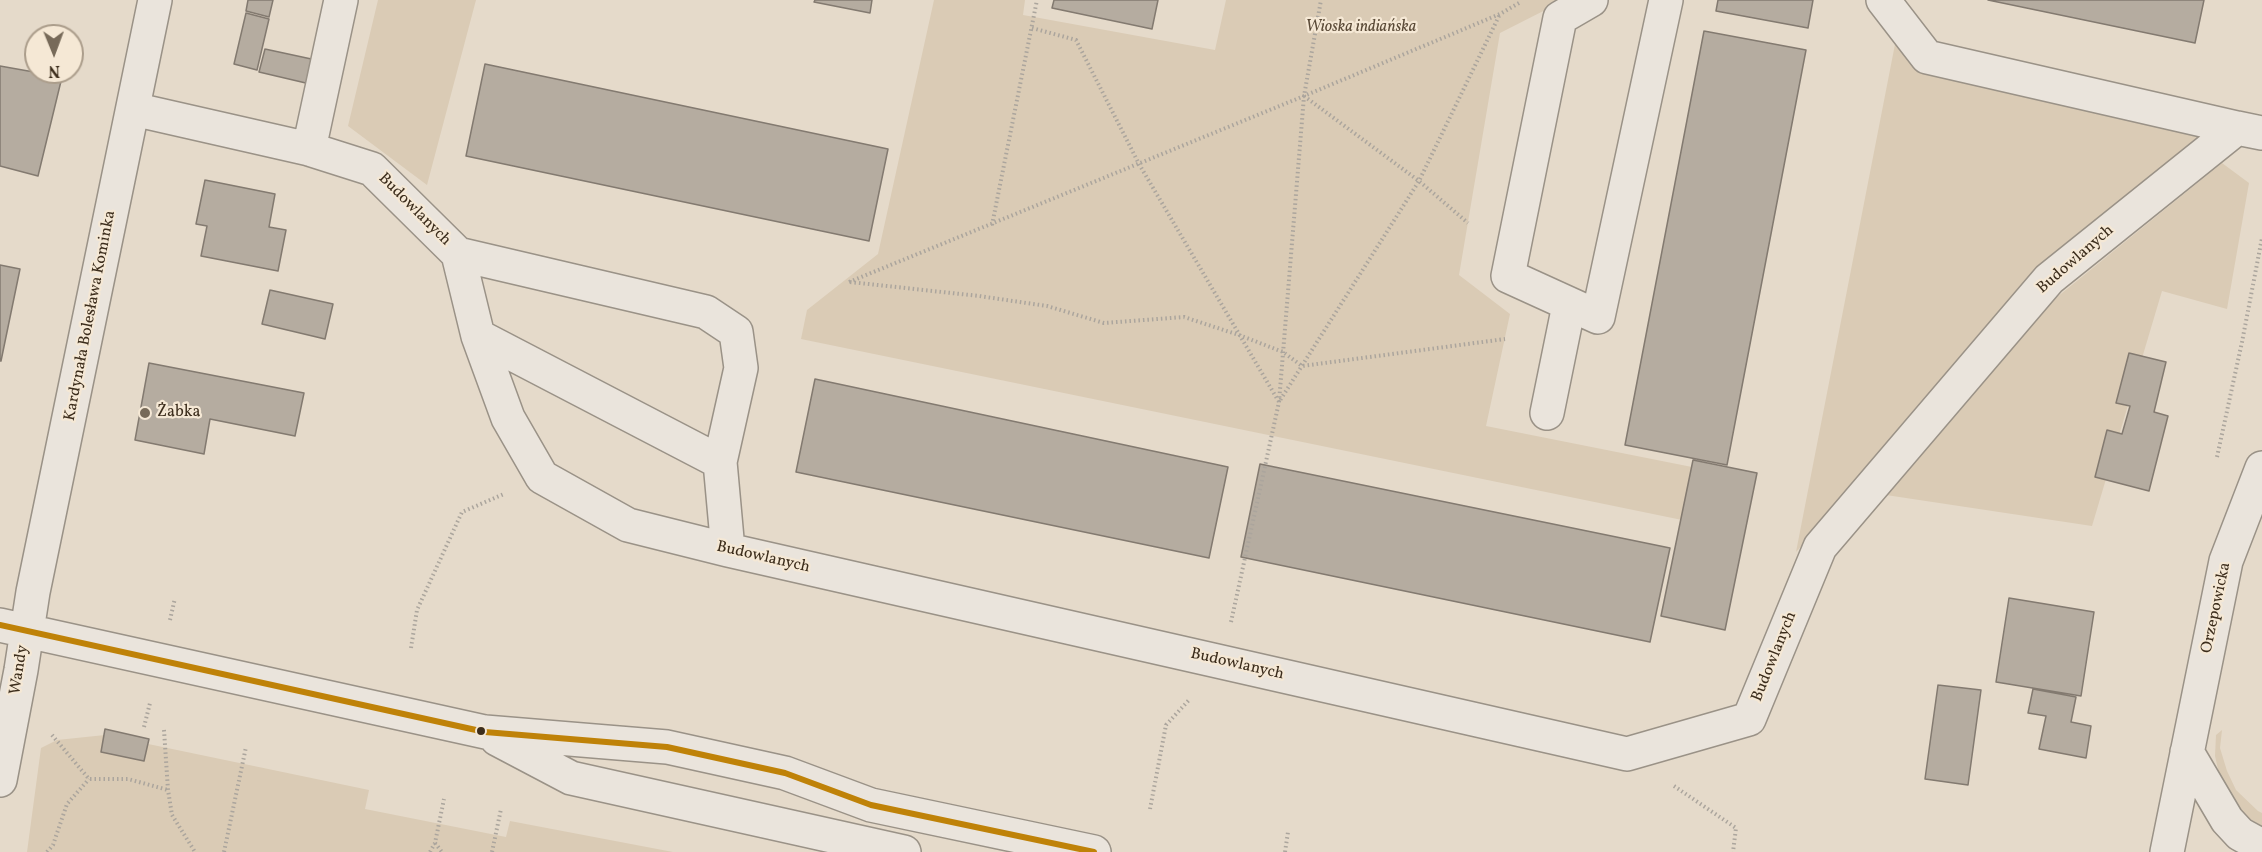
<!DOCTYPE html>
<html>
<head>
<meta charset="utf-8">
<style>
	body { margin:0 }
	#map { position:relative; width:2262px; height:852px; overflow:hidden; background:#e5daca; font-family:Vollkorn,serif }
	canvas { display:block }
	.north { position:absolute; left:24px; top:24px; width:60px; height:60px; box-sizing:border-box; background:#f5e8d5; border:2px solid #ab9d8b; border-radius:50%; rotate:179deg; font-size:16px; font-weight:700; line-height:24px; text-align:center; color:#3c2d1c }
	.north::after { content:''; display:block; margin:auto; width:21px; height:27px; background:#776a59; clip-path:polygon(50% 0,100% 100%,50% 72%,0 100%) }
</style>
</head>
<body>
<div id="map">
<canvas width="2262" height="852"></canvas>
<div class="north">N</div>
</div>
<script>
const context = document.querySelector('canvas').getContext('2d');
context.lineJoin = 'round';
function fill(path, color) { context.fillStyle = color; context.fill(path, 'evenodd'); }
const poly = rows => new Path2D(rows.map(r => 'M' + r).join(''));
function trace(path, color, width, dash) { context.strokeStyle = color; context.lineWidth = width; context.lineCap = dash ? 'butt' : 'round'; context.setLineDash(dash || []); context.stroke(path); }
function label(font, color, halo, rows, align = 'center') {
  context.font = font + ' Vollkorn,serif'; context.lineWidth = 4.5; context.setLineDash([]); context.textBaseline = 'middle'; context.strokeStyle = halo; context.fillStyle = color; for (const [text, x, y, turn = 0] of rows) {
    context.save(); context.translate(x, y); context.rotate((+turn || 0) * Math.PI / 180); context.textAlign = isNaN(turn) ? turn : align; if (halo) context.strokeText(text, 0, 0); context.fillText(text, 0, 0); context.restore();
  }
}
fill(poly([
	[378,0,476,0,427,185,348,126],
	[934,0,1025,0,1023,15,1215,50,1226,0,1565,0,1500,33,1459,275,1510,314,1486,426,1697,468,1687,521,801,339,807,310,878,254],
	[1897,34,2227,133,1875,465,1796,552],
	[2222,163,2249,183,2227,309,2162,291,2092,526,1886,495,2051,302],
	[2222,730,2220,748,2227,771,2236,790,2258,811,2262,813,2262,830,2238,811,2220,778,2215,756,2216,735],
	[105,735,369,790,365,809,506,837,510,821,673,852,27,852,41,748,57,740]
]), '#dacbb5');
const building = poly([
	[248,0,273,0,269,17,246,11,248,0],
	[815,0,872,0,870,13,814,2,815,0],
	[1054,0,1158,0,1152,29,1052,8,1054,0],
	[1718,0,1813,0,1808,28,1716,11,1718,0],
	[1988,0,2204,0,2195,43,1988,0],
	[246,13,269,19,257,70,234,64,246,13],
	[1704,31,1806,50,1727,465,1625,445,1704,31],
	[265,49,316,60,310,84,259,72,265,49],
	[485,64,888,149,869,241,466,156,485,64],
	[0,66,62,77,38,176,0,166,0,66],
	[205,180,275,194,269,227,286,230,278,271,201,256,207,226,196,224,205,180],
	[0,265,20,269,1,361,0,361,0,265],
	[270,290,333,304,325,339,262,324,270,290],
	[2129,353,2166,362,2154,412,2168,416,2149,491,2095,477,2107,430,2122,434,2130,406,2116,403,2129,353],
	[149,363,304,393,295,436,210,419,204,454,135,440,149,363],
	[815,379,1228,467,1209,558,796,472,815,379],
	[1693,460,1757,473,1725,630,1661,616,1693,460],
	[1260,464,1670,548,1650,642,1241,557,1260,464],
	[2009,598,2094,612,2081,696,1996,682,2009,598],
	[1938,685,1981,690,1968,785,1925,779,1938,685],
	[2033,689,2076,697,2071,722,2091,726,2086,758,2039,749,2046,716,2028,713,2033,689],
	[105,729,149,739,144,761,101,752,105,729]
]);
fill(building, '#b5aca0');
trace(building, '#837a70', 1.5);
const minor = poly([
	[1591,0,1560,18,1508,276,1598,317,1666,0],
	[1883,0,1927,57,2237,128],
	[133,109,309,149,372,169,458,254,478,336,508,418,542,477,628,525,728,550,1627,754,1749,719,1820,547,2049,279,2237,128,2262,133],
	[309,149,341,0],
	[458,254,706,312,736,332,741,368,720,462,728,550],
	[478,336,720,462],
	[1547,413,1569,305],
	[0,625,485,732,667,747,785,773,871,805,1094,852],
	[497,739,571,778,904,852],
	[2187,752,2227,820,2240,834,2262,846],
	[0,780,21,670,33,592,155,0],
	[2167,852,2226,561,2262,468]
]);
trace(minor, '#9a9287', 36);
trace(poly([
	[1032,28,1076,40,1139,164,1279,402,1419,181,1500,14],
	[1304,96,1419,181,1468,223],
	[992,225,1037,0],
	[849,282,1304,96,1500,14,1519,3],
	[850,282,979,296,1047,306,1104,323,1184,317,1239,335,1283,352,1302,366,1505,339],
	[2217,457,2242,342,2262,238],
	[170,620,175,598],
	[1231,622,1279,402,1304,96,1321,0],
	[411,648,417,610,462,512,504,494],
	[144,727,150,703],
	[164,730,168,790,172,815,195,852],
	[52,735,89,779,128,779,168,790],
	[1674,786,1736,828,1733,852],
	[1150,809,1166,725,1189,700],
	[435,843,442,852],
	[47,852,53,845,67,804,89,779],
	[224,852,246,747],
	[430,852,435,843,444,799],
	[492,852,501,809],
	[1285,852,1288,832]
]), '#aba59d', 4, [1.5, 3]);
trace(minor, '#eae4dc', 33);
trace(poly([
	[0,625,485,732,667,747,785,773,871,805,1094,852]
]), '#bf8208', 6);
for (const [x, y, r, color] of [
	[145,413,6,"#776a59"],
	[481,731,5,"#3c2d1c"]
]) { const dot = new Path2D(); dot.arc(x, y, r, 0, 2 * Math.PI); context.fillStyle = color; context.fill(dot); trace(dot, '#f5e8d5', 2); }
label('italic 16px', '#5a4a37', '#f5e8d5', [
	["Wioska indiańska",1361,28]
]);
label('16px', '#3c2d1c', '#f5e8d5', [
	["Budowlanych",414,210,45],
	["Budowlanych",2076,260,-41],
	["Kardynała Bolesława Kominka",91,316,-79],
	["Budowlanych",763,558,13],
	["Orzepowicka",2217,608,-78],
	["Budowlanych",1775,657,-68],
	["Budowlanych",1237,665,13],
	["Wandy",20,670,-81]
]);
label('16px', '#3c2d1c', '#f5e8d5', [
	["Żabka",157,413]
], 'left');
</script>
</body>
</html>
